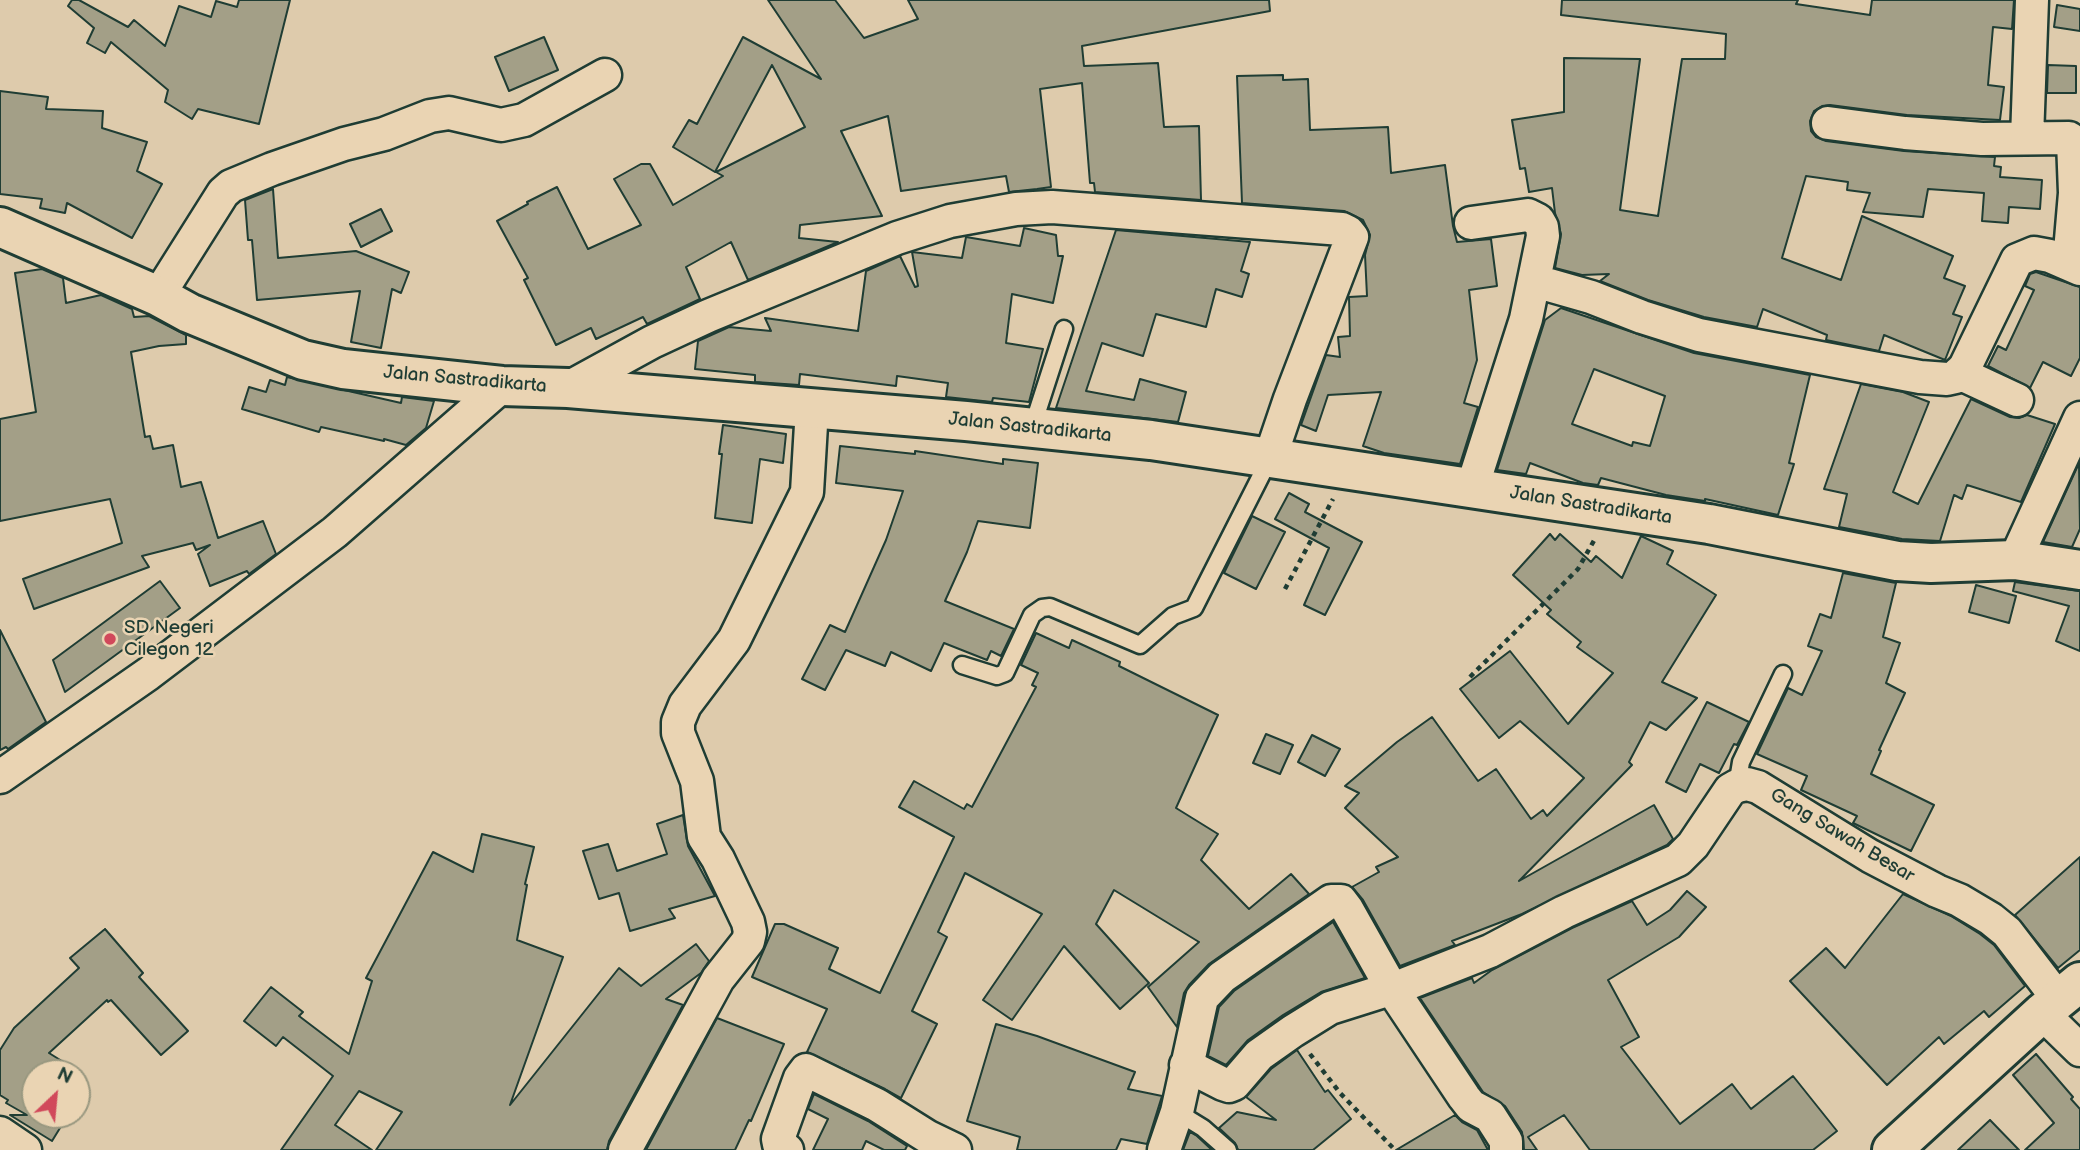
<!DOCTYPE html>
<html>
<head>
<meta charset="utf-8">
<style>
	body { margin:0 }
	#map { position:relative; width:2080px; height:1150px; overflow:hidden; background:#decbac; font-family:"Balsamiq Sans",sans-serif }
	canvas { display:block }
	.north { position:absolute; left:21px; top:1059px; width:70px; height:70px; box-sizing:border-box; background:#ead4b3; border:2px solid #999880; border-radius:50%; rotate:26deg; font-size:19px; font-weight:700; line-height:28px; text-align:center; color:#1f3d34 }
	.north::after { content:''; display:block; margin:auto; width:24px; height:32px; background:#d1495b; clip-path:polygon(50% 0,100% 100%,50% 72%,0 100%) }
</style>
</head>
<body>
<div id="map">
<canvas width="2080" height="1150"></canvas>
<div class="north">N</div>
</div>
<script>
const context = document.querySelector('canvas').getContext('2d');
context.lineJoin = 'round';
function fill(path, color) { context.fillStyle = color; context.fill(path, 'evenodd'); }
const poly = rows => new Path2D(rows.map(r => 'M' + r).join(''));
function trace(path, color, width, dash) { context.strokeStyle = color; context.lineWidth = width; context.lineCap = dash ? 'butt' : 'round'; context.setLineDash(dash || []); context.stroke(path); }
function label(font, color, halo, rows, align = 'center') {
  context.font = font + ' "Balsamiq Sans",sans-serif'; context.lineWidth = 5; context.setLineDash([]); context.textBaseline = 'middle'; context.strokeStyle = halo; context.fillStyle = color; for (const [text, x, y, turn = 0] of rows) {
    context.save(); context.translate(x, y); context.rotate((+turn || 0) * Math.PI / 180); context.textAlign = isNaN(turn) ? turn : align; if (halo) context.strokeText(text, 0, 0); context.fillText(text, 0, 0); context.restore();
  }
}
const building = poly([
	[72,0,79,0,128,27,134,20,165,46,179,6,211,17,216,1,237,7,239,0,290,0,259,124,198,109,192,119,165,102,168,90,111,42,105,53,87,43,94,28,68,6,72,0],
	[768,0,835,0,864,38,918,19,908,0,1269,0,1270,11,1082,46,1084,66,1158,63,1164,127,1199,126,1201,200,1095,192,1094,183,1090,183,1082,83,1040,89,1051,187,1037,189,1009,192,1006,176,901,191,888,116,841,131,882,216,800,225,799,238,838,242,748,280,731,242,686,267,700,299,647,324,643,317,596,339,591,328,556,345,524,280,528,278,497,221,528,204,527,202,557,187,588,249,641,225,614,179,641,164,650,164,673,205,723,176,716,172,805,127,772,65,715,172,673,147,689,120,697,124,743,37,821,79,768,0],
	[1562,0,1798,0,1796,4,1870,15,1872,0,2014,0,2012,29,1993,27,1988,85,2004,87,2000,120,1907,115,1830,105,1822,106,1814,111,1810,121,1811,131,1816,137,1826,141,1904,151,1995,157,1994,166,2001,167,2000,177,2042,180,2040,209,2009,207,2008,223,1982,221,1984,193,1928,189,1923,217,1863,212,1870,193,1847,190,1848,182,1806,176,1782,258,1841,280,1862,216,1953,256,1944,278,1965,286,1953,314,1962,317,1945,360,1884,335,1879,351,1826,340,1827,335,1763,309,1757,327,1704,317,1648,300,1600,281,1609,274,1582,275,1555,268,1561,234,1555,213,1552,188,1529,192,1525,168,1520,169,1512,120,1564,112,1564,58,1640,59,1620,210,1658,216,1682,59,1725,59,1726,34,1561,15,1562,0],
	[2057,5,2080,9,2080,31,2054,27,2057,5],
	[544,37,558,70,509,91,495,57,544,37],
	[2048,65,2076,66,2076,93,2047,93,2048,65],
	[1283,75,1283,80,1308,79,1310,130,1388,127,1391,173,1445,165,1453,226,1457,242,1491,239,1497,286,1469,290,1477,360,1464,403,1478,407,1460,464,1384,453,1363,446,1381,392,1328,395,1316,431,1301,425,1326,355,1340,357,1338,337,1350,336,1349,297,1367,296,1365,255,1370,235,1363,220,1344,211,1242,203,1237,76,1283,75],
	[0,91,48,97,46,109,103,111,102,128,147,142,137,171,162,184,132,238,67,203,65,213,40,208,42,199,0,194,0,91],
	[273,189,278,258,356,251,409,272,401,293,392,289,381,348,351,342,360,291,257,300,252,240,248,240,245,200,273,189],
	[381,209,392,231,361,247,350,224,381,209],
	[1024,228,1056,235,1058,256,1063,256,1053,303,1012,294,1006,343,1043,349,1029,402,993,398,992,402,946,397,948,383,897,376,896,386,800,374,799,385,755,382,755,375,695,369,698,341,729,327,771,331,765,318,858,331,866,271,900,256,915,287,918,286,912,252,962,258,966,237,1020,246,1024,228],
	[1116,230,1250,242,1241,271,1249,274,1242,297,1216,289,1206,327,1156,314,1143,356,1102,343,1086,391,1134,400,1140,379,1186,392,1178,422,1056,408,1116,230],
	[42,269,63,278,66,303,101,295,132,309,134,317,149,316,186,335,186,344,159,346,131,352,145,437,150,436,153,449,173,445,181,487,201,482,218,538,263,521,276,554,249,574,247,571,210,586,198,554,210,545,196,550,193,543,142,556,149,567,34,609,23,579,122,543,110,499,0,521,0,419,36,412,15,273,42,269],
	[2036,272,2080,287,2080,358,2071,376,2043,362,2030,388,1988,366,1998,346,2006,350,2034,290,2025,286,2030,274,2036,272],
	[1561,308,1694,353,1810,375,1789,463,1794,464,1778,515,1705,499,1705,501,1666,495,1601,478,1598,485,1583,483,1530,463,1526,474,1497,470,1545,320,1561,308],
	[1594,369,1665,396,1650,446,1633,442,1632,446,1572,424,1594,369],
	[287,377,401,403,402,397,434,401,426,428,406,445,384,439,384,441,321,427,319,432,242,409,249,387,266,392,270,380,285,385,287,377],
	[1861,384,1903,392,1929,402,1893,492,1918,504,1971,399,2010,417,2019,418,2027,415,2055,424,2021,502,1967,485,1962,499,1954,495,1940,541,1902,539,1839,527,1847,494,1824,489,1861,384],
	[723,425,786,434,783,463,760,459,752,523,715,518,722,454,719,454,723,425],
	[840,446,915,454,915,451,1003,464,1003,459,1038,463,1030,528,978,521,967,552,945,601,1014,629,1001,656,991,651,987,660,944,643,931,671,891,652,885,666,846,650,825,690,802,679,830,625,845,632,886,540,903,491,836,483,840,446],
	[2079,463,2080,529,2072,547,2043,542,2079,463],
	[1289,493,1309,504,1305,512,1362,542,1325,615,1304,605,1329,548,1275,519,1289,493],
	[1252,516,1285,532,1256,589,1224,573,1252,516],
	[1550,534,1555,540,1560,534,1591,562,1596,556,1622,578,1641,536,1673,551,1667,564,1716,595,1662,682,1697,698,1666,730,1650,722,1629,762,1632,765,1519,881,1654,805,1673,839,1667,845,1522,914,1452,941,1455,945,1400,966,1363,900,1352,887,1379,872,1376,867,1398,857,1345,808,1359,793,1345,786,1397,742,1432,717,1478,781,1496,769,1531,819,1543,810,1547,816,1584,778,1520,721,1499,738,1460,689,1510,651,1568,724,1613,673,1577,647,1581,642,1547,614,1551,610,1513,575,1550,534],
	[1843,573,1896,583,1883,637,1900,643,1886,683,1905,693,1879,750,1881,751,1871,774,1934,805,1911,851,1853,823,1857,816,1801,790,1807,776,1757,754,1788,688,1802,695,1822,651,1808,646,1820,614,1831,618,1843,573],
	[160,581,180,608,65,692,53,660,160,581],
	[2015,582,2080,591,2080,651,2056,641,2069,606,2013,591,2015,582],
	[1976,585,2016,596,2009,623,1969,612,1976,585],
	[0,630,46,722,8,749,6,747,0,750,0,630],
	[1036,633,1069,648,1072,640,1120,662,1119,666,1218,715,1176,808,1218,834,1201,860,1249,909,1291,874,1309,894,1209,964,1189,985,1184,993,1177,1027,1148,987,1199,942,1114,890,1096,924,1149,983,1120,1009,1064,946,1012,1020,983,1000,1042,914,965,873,938,932,947,937,912,1011,937,1024,901,1098,885,1089,807,1052,827,1009,752,977,775,924,784,924,838,948,829,969,880,993,954,837,899,807,914,781,964,809,967,804,972,807,1036,687,1032,685,1038,673,1021,665,1036,633],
	[1707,702,1749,722,1737,745,1734,744,1719,773,1700,764,1686,792,1666,782,1707,702],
	[1266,734,1293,745,1280,774,1253,763,1266,734],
	[1312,735,1340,749,1325,776,1298,762,1312,735],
	[683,815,688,846,715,896,669,909,675,918,630,931,619,893,599,899,583,851,608,844,617,871,667,854,657,824,683,815],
	[482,834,534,847,525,884,527,885,517,940,563,957,510,1105,619,968,641,986,696,944,709,961,701,973,666,999,683,1005,609,1141,607,1150,376,1150,402,1112,359,1091,335,1125,372,1150,281,1150,333,1076,283,1037,276,1046,244,1021,271,987,303,1012,299,1016,349,1054,372,981,366,978,433,852,473,872,482,834],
	[2080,857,2080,950,2058,968,2015,915,2080,857],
	[1687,891,1706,907,1679,937,1608,980,1639,1037,1621,1047,1680,1124,1732,1084,1751,1109,1793,1076,1837,1131,1813,1150,1590,1150,1564,1115,1528,1137,1537,1150,1524,1150,1522,1132,1505,1106,1483,1092,1420,998,1472,978,1474,983,1492,970,1572,928,1632,901,1647,925,1670,910,1687,891],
	[1903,894,1951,916,1980,934,1994,945,2025,986,1989,1017,1984,1011,1944,1044,1939,1037,1887,1085,1790,981,1826,948,1845,968,1903,894],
	[1333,922,1365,978,1321,992,1283,1015,1248,1040,1226,1065,1208,1056,1219,1007,1234,991,1333,922],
	[105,929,143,973,139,977,188,1031,161,1055,111,1000,108,1002,107,1000,49,1053,81,1073,35,1073,35,1115,68,1115,52,1141,10,1115,27,1115,6,1103,8,1100,0,1095,0,1050,14,1028,79,968,70,958,105,929],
	[717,1018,784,1044,751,1121,749,1120,735,1150,646,1150,717,1018],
	[996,1024,1037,1036,1135,1072,1128,1089,1162,1096,1147,1144,1121,1139,1116,1150,1017,1150,1020,1137,967,1121,996,1024],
	[1297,1050,1325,1092,1328,1090,1351,1119,1313,1150,1238,1150,1235,1143,1219,1128,1237,1112,1276,1120,1246,1097,1271,1069,1297,1050],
	[2036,1054,2073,1097,2071,1099,2080,1109,2080,1150,2025,1150,2054,1123,2013,1075,2036,1054],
	[814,1094,868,1121,907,1146,905,1150,884,1150,866,1141,862,1150,813,1150,828,1119,808,1109,814,1094],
	[1455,1115,1462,1122,1477,1130,1488,1150,1396,1150,1455,1115],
	[1990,1120,2019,1150,1958,1150,1990,1120],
	[1190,1132,1197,1136,1212,1150,1183,1150,1190,1132]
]);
fill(building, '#a39f87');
trace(building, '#1f3d34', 2);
const lane = poly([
	[1032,428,1064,329],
	[962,665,997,676,1005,673,1032,615,1042,608,1050,607,1140,645,1173,616,1194,608,1270,458],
	[1737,786,1741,762,1783,674],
	[1177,1112,1203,1128,1228,1150]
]);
const street = poly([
	[1828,123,1905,133,1982,139,2069,138,2073,141,2075,193,2069,263],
	[2027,138,2032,0],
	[1471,223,1528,215,1538,220,1542,227,1543,236,1526,319,1472,488],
	[1535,281,1591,297,1642,317,1699,335,1920,377,1947,379,1956,377,1965,367,2017,260,2034,253,2050,256,2080,269],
	[158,296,223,193,231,186,272,169,344,144,384,134,430,116,449,113,501,125,524,120,605,75],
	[1959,373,2017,400],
	[568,388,652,342,708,316,897,238,950,221,1016,209,1052,207,1342,229,1348,232,1352,237,1290,399,1270,458],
	[2015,560,2080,418],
	[0,777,148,674,335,532,502,386],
	[2042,1013,2080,1050],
	[1186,1065,1223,1084,1229,1086,1234,1084,1259,1055,1293,1031,1330,1008,1406,984,1490,951,1564,912,1678,860,1693,845,1730,790,1737,786,1747,784,1758,787,1870,856,1937,891,1959,900,1991,919,2007,932,2059,1000],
	[0,1133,25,1150],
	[625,1150,718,979,748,941,750,932,748,922,718,859,704,837,697,781,678,733,678,722,685,705,734,640,807,492,812,408],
	[787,1150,779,1144,778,1139,800,1078,806,1070,877,1105,928,1137,955,1150],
	[1164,1150,1177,1112,1202,998,1222,977,1331,901,1341,901,1347,909,1392,989,1464,1097,1471,1106,1490,1116,1506,1141,1506,1150]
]);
const secondary = poly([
	[0,227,158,296,189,313,303,360,343,369,502,386,568,388,966,421,1151,440,1709,524,1897,561,1931,563,2015,560,2080,570],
	[1892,1150,2042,1013,2080,982]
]);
trace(lane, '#1f3d34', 21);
trace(street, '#1f3d34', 37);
trace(secondary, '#1f3d34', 44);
trace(poly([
	[1285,589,1333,499],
	[1470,677,1578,569,1596,537],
	[1310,1054,1340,1093,1395,1150]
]), '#1f3d34', 4.5, [5, 5]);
trace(lane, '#ead4b3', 16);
trace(street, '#ead4b3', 32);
trace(secondary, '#ead4b3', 38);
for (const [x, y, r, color] of [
	[110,639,7,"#d1495b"]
]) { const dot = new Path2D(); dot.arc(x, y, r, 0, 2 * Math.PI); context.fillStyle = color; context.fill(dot); trace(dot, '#ead4b3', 2.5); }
label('19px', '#1f3d34', '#ead4b3', [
	["Jalan Sastradikarta",465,380,5],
	["Jalan Sastradikarta",1030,428,6],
	["Jalan Sastradikarta",1591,506,9],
	["Gang Sawah Besar",1842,836,31]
]);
label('19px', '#1f3d34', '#ead4b3', [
	["SD Negeri",124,628],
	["Cilegon 12",124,650]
], 'left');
</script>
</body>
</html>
